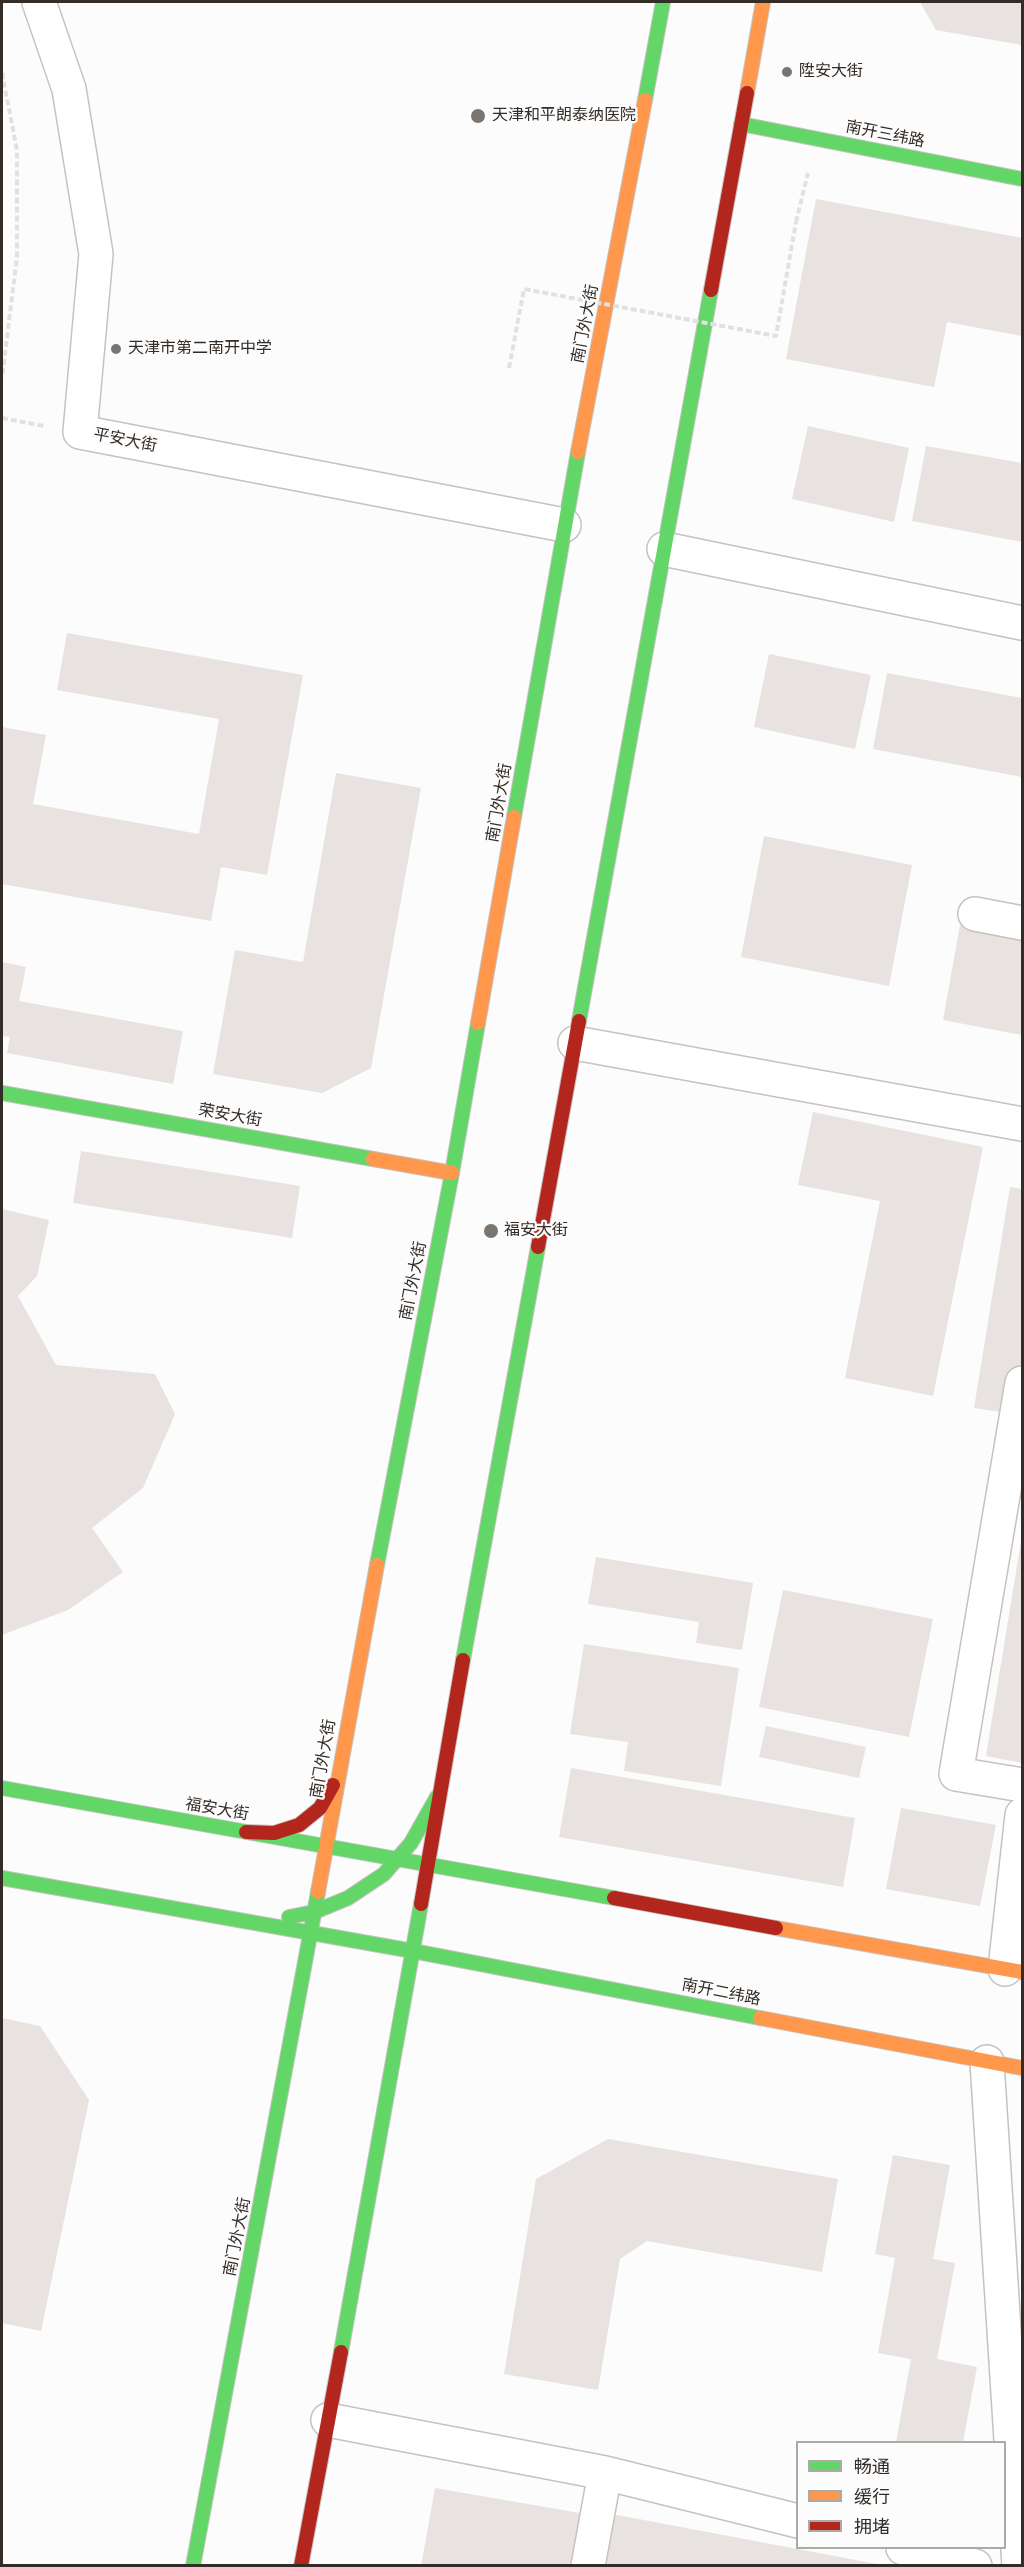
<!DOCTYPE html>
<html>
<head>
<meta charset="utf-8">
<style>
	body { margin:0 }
	#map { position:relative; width:1024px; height:2567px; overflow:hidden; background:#fcfcfc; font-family:Poppins,"Noto Sans SC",sans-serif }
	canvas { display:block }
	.frame { position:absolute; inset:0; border:3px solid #342c26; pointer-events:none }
	.legend { position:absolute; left:796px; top:2441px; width:210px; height:108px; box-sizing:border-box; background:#fcfcfc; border:2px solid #aca9a6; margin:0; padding:8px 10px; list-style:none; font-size:18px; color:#342c26 }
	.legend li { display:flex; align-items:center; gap:12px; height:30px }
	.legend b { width:30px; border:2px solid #aca9a6 }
</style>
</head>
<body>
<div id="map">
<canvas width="1024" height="2567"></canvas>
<div class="frame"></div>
<ul class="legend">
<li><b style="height:8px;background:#63d668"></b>畅通</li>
<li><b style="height:8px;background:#ff974d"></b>缓行</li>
<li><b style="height:8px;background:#b3261e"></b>拥堵</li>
</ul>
</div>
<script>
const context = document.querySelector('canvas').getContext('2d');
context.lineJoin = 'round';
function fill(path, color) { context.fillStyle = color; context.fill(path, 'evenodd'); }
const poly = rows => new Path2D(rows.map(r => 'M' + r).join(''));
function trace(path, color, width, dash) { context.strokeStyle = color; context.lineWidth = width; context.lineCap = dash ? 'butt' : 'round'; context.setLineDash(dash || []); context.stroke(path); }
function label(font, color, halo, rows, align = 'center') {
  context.font = font + ' Poppins,"Noto Sans SC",sans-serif'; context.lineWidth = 4.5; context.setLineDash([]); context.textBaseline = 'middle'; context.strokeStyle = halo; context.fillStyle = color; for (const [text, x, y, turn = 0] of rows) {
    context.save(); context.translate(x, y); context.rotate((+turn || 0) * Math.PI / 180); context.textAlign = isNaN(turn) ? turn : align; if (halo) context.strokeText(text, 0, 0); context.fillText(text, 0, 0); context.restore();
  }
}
fill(poly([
	[920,2,1022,2,1022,45,936,30],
	[816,199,1022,238,1022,336,947,322,934,387,786,359],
	[808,426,909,448,894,522,792,499],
	[926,446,1022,463,1022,542,912,521],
	[67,633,303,675,267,875,221,867,211,921,2,884,2,727,46,735,33,804,199,834,219,719,57,690],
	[769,654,871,675,855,749,754,727],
	[887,673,1022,698,1022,777,873,749],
	[336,773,421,788,371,1068,322,1093,213,1074,235,950,303,962],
	[764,836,912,865,889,986,741,957],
	[960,925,1022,936,1022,1035,943,1020],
	[2,962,26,967,19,1001,183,1031,173,1084,7,1053,10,1037,2,1036],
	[813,1112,983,1147,933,1396,845,1378,880,1201,798,1185],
	[81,1151,300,1186,292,1238,73,1203],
	[1010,1187,1022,1189,1022,1364,1014,1414,974,1408],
	[2,1209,49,1220,37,1276,18,1296,56,1365,155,1374,175,1414,143,1488,92,1528,123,1572,68,1610,2,1635],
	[1021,1541,1022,1541,1022,1763,986,1756],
	[596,1557,753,1583,742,1650,696,1643,699,1622,588,1604],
	[783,1590,933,1619,909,1737,759,1707],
	[584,1644,739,1668,721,1786,624,1771,628,1742,570,1734],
	[766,1726,866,1747,859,1778,759,1757],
	[571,1768,855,1818,843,1887,559,1837],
	[901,1808,996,1825,980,1906,886,1889],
	[2,2018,40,2026,89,2100,41,2331,2,2323],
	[608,2139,838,2179,822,2272,647,2241,620,2259,598,2390,504,2374,536,2179],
	[893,2155,950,2165,933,2259,955,2263,937,2359,977,2367,963,2442,896,2442,911,2359,878,2353,895,2258,875,2254],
	[435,2488,580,2513,570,2566,421,2566],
	[612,2514,877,2564,877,2566,603,2566]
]), '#e8e2e1');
const street = poly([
	[39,2,69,89,96,254,80,432,564,525],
	[664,549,1022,623],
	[975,914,1022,923],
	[575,1043,1022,1124],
	[1022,1383,956,1774,1022,1785],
	[1005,1969,1022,1815],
	[987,2062,1019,2566],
	[328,2420,605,2473,798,2521],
	[903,2548,975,2566],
	[588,2566,605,2473]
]);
const fast = poly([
	[645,100,663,2],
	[741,124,1022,179],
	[514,817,578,452],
	[579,1021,711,290],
	[2,1093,373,1159],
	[377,1565,452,1173,478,1023],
	[463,1660,538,1247],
	[2,1788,614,1898],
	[2,1878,413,1951,760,2018],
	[289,1917,314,1912,348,1898,384,1874,411,1843,437,1797],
	[341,2352,421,1904],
	[193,2566,318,1892]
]);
const slow = poly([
	[747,93,763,2],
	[578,452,645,100],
	[478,1023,514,817],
	[373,1159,452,1173],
	[318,1892,377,1565],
	[776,1928,1022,1972],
	[760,2018,1022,2068]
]);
const jam = poly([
	[711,290,747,93],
	[538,1247,579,1021],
	[246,1832,274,1833,299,1825,320,1808,333,1785],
	[614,1898,776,1928],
	[421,1904,463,1660],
	[301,2566,341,2352]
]);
trace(street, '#c6c2bf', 36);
trace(fast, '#c6c2bf', 16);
trace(slow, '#c6c2bf', 16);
trace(jam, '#c6c2bf', 16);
trace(poly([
	[2,73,17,150,17,257,2,377],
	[796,222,808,173],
	[2,418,44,426]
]), '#e1e1e1', 4, [6, 3]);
trace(street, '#fff', 33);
trace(fast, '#63d668', 14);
trace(slow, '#ff974d', 14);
trace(jam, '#b3261e', 14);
trace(poly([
	[509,368,524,289,776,336,796,222]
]), '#e1e1e1', 4, [6, 3]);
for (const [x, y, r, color] of [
	[787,72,6,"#7a7571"],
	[478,116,8,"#7a7571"],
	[116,349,6,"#7a7571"],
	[491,1231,8,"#7a7571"]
]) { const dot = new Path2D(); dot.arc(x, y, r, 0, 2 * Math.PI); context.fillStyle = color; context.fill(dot); trace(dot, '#fcfcfc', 2); }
label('16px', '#342c26', '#fcfcfc', [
	["陞安大街",799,72],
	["天津和平朗泰纳医院",492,116],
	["天津市第二南开中学",128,349],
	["福安大街",504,1231]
], 'left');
label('16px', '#342c26', '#fcfcfc', [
	["南开三纬路",885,135,11],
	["南门外大街",586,324,-79],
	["平安大街",125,441,11],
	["南门外大街",500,803,-80],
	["荣安大街",230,1116,10],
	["南门外大街",414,1281,-79],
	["南门外大街",324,1759,-80],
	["福安大街",217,1810,10],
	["南开二纬路",721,1993,11],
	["南门外大街",238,2237,-79]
]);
</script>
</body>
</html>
